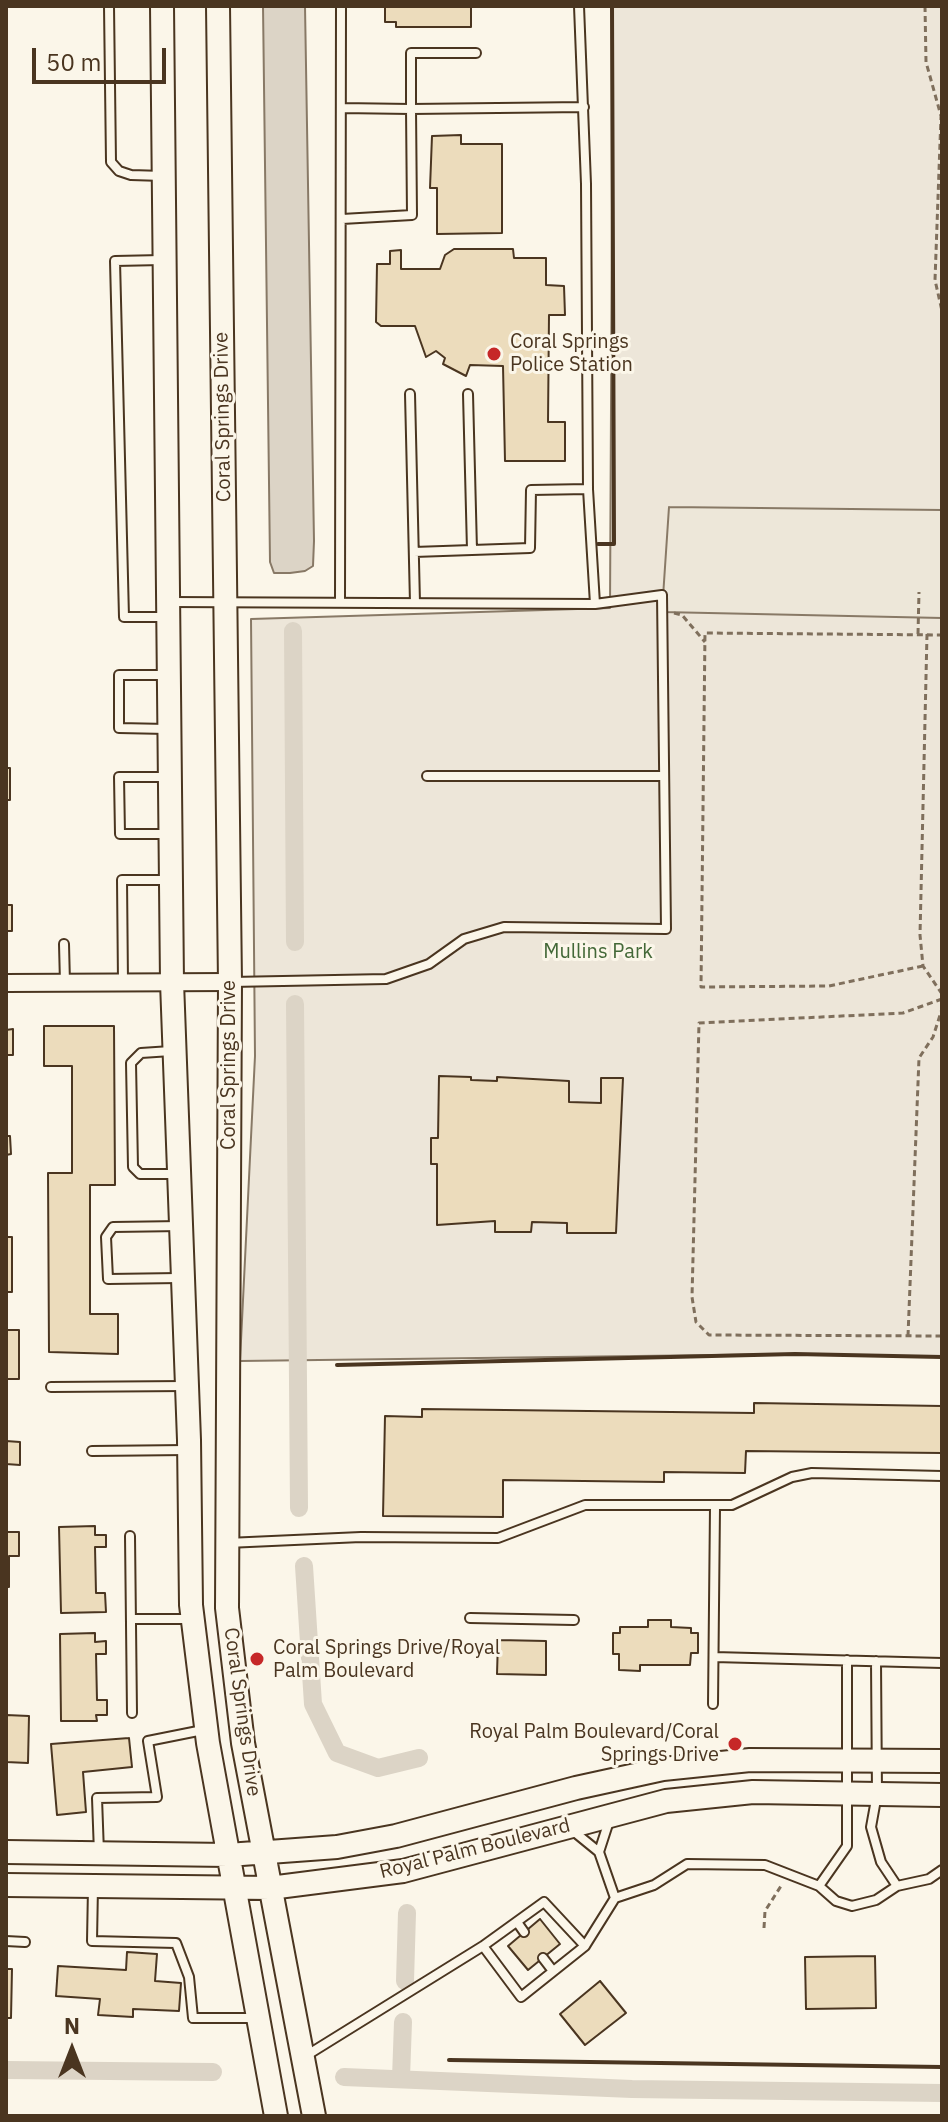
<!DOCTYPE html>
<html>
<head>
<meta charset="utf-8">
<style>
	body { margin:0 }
	#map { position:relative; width:948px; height:2122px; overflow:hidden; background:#fbf6e9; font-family:"IBM Plex Sans",sans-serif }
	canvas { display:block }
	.frame { position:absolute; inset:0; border:8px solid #4a3520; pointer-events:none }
	.north { position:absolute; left:32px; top:2010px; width:80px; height:80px; -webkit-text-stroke:6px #fbf6e9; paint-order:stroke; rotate:0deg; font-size:22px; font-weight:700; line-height:32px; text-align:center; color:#4a3520 }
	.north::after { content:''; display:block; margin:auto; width:28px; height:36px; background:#4a3520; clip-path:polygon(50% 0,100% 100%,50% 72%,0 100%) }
	.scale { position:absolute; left:32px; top:48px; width:134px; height:36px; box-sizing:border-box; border:4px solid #4a3520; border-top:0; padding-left:10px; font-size:24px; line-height:28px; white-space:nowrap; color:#4a3520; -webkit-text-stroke:6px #fbf6e9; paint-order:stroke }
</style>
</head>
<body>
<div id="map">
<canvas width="948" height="2122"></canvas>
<div class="frame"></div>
<div class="north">N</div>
<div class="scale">50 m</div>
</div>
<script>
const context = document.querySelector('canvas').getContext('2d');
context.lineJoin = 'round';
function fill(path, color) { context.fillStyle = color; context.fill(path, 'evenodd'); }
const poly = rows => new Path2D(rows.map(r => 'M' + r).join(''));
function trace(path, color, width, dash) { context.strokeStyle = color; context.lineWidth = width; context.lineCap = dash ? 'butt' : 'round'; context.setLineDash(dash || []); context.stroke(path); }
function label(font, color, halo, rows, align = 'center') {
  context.font = font + ' "IBM Plex Sans",sans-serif'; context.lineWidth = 6; context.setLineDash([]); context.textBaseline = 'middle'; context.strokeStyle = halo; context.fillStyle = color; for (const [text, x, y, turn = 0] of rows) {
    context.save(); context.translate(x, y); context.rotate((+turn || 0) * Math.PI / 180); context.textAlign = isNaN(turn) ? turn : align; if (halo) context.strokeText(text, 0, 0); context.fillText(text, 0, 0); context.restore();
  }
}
const green = poly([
	[613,6,942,6,942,1357,795,1354,240,1361,255,1056,251,619,610,608,613,6]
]);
fill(green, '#ede6d9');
trace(green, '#887966', 2);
const parking = poly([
	[669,507,942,510,942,618,662,612,669,507]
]);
fill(parking, '#ede7d9');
trace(parking, '#887966', 2);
const water = poly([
	[263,6,305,6,314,541,313,566,305,571,290,573,274,573,270,562,263,6]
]);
fill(water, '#dcd4c6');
trace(water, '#887966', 2);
trace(poly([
	[293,631,295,942],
	[295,1004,299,1508],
	[304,1566,313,1704,337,1753,378,1768,419,1758],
	[405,1981,407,1913],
	[6,2070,213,2072],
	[344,2077,632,2089,942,2093],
	[401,2078,403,2022]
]), '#dcd4c6', 18);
const building = poly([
	[385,6,471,6,471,27,396,27,396,22,385,22,385,6],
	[461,135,461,144,502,144,502,233,437,234,437,188,430,188,432,136,461,135],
	[454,249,513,249,514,258,546,258,546,285,564,286,565,315,549,315,548,422,565,422,565,461,505,461,503,366,470,365,466,376,443,364,445,358,436,351,426,357,415,326,381,326,376,322,377,264,390,264,390,251,401,250,401,269,440,269,445,255,454,249],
	[6,768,10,768,10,800,6,800,6,768],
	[6,905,12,905,12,931,6,931,6,905],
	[44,1026,114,1026,115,1185,90,1185,90,1314,118,1314,118,1354,49,1352,48,1173,72,1173,72,1066,44,1066,44,1026],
	[13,1029,13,1055,6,1055,6,1030,13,1029],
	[439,1076,471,1077,471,1080,497,1081,497,1077,569,1081,569,1102,601,1103,601,1078,623,1078,616,1233,567,1233,567,1223,532,1222,531,1232,495,1232,495,1221,437,1225,437,1164,431,1164,431,1138,438,1138,439,1076],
	[6,1136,10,1136,11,1154,6,1155,6,1136],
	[6,1237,12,1237,12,1292,6,1292,6,1237],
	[6,1330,19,1330,19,1379,6,1379,6,1330],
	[754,1403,942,1406,942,1453,746,1451,745,1473,664,1472,664,1482,503,1480,503,1517,383,1516,385,1416,422,1417,422,1409,754,1413,754,1403],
	[6,1441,20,1442,20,1465,6,1464,6,1441],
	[95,1526,95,1535,106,1535,106,1547,95,1547,96,1593,105,1593,106,1612,61,1613,59,1527,95,1526],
	[6,1532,19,1532,19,1556,9,1556,9,1587,6,1587,6,1532],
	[648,1620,671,1620,671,1627,691,1628,691,1633,698,1633,698,1653,691,1653,690,1665,640,1665,640,1671,619,1670,619,1654,613,1654,613,1633,620,1633,620,1627,648,1627,648,1620],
	[95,1633,95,1642,106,1641,106,1654,96,1654,97,1700,107,1700,107,1715,96,1715,97,1721,61,1721,60,1634,95,1633],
	[498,1640,546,1641,546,1675,497,1674,498,1640],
	[6,1715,29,1716,28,1763,6,1762,6,1715],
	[129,1738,132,1767,83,1772,86,1812,57,1815,51,1744,129,1738],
	[540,1919,560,1944,528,1970,508,1946,540,1919],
	[127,1952,157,1954,155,1981,181,1983,179,2011,133,2009,133,2017,98,2015,100,1999,56,1996,58,1966,126,1970,127,1952],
	[875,1956,876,2008,806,2009,805,1957,875,1956],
	[6,1969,12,1969,11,2018,6,2018,6,1969],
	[600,1981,626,2013,585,2045,560,2014,600,1981]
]);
fill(building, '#ecdcbc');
trace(building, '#4a3520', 2);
const service = poly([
	[109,6,111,162,119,171,131,175,163,176],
	[579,6,586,184,588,489],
	[476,53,411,53,411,109,584,107],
	[341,108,411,109,412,215,342,219],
	[162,260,115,261,124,617,168,617],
	[410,394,415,603],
	[468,394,472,550],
	[414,552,530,548,531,490,588,489,595,604],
	[340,601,341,6],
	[170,602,595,604,662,595,666,929,504,927,464,939,429,964,386,979,231,982],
	[167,729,119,728,119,675,168,675],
	[427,776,664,776],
	[167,834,120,834,119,777,169,777],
	[64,944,65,983],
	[123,982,122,880,170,880],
	[171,1051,141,1053,131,1063,133,1167,140,1174,179,1174],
	[179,1278,108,1279,106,1237,113,1227,181,1226],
	[51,1387,186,1386],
	[92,1451,187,1450],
	[130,1536,132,1713],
	[227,1543,361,1537,498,1538,585,1505,732,1505,792,1477,812,1473,942,1476],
	[470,1618,574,1620],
	[131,1619,190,1619],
	[714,1657,942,1663],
	[876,1661,877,1794,871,1827,881,1862,897,1886],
	[713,1704,715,1507],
	[572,1830,599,1852,615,1898],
	[599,1852,610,1818],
	[99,1853,97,1798,157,1797,148,1741,203,1730],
	[819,1886,847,1846,847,1660],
	[93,1887,92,1941,176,1943,189,1977,193,2018,257,2018],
	[517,1922,524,1932],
	[6,1941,25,1942],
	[483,1946,521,1997,585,1946,615,1898,654,1885,687,1864,765,1865,819,1886,836,1901,852,1906,876,1900,897,1886,929,1879,942,1870],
	[543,1958,553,1971],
	[304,2057,483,1946,544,1902,585,1946]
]);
const minor = poly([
	[6,983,230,982]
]);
const secondary = poly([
	[162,6,172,982,189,1440,191,1605,208,1743,276,2116],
	[218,6,230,982,227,1608,243,1743,314,2116],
	[6,1852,228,1855,337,1847,396,1836,576,1788,663,1769,750,1760,942,1761],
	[6,1885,270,1888,403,1871,666,1801,753,1792,942,1795]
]);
trace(service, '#4a3520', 12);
trace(minor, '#4a3520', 20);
trace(secondary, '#4a3520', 26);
trace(poly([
	[925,6,926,62,941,116,935,280,942,311],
	[674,613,682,615,705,642],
	[918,634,919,592],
	[927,634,920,935,923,966,942,994],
	[923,966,829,986,701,987,705,633,942,635],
	[942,999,903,1013,699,1023,692,1297,696,1322,709,1335,942,1336],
	[908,1336,919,1058,933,1037,942,1009],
	[764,1928,765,1911,781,1886]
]), '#7f6f5c', 3, [6, 4]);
trace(service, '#fbf6e9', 8);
trace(minor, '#fbf6e9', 16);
trace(secondary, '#fbf6e9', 22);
trace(poly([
	[598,544,614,544,612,6],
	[337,1365,795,1354,942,1357],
	[449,2060,942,2067]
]), '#4a3520', 4);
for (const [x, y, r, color] of [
	[494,354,8,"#c62828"],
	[257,1659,8,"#c62828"],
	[735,1744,8,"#c62828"]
]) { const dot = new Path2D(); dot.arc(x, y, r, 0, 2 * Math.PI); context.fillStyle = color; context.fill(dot); trace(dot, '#fbf6e9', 3); }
label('20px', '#4a3520', '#fbf6e9', [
	["Coral Springs",510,342],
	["Police Station",510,365],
	["Coral Springs Drive/Royal",273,1648],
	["Palm Boulevard",273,1671],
	["Royal Palm Boulevard/Coral",719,1732,"right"],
	["Springs Drive",719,1755,"right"]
], 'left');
label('20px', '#4a3520', '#fbf6e9', [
	["Coral Springs Drive",223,417,-91],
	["Coral Springs Drive",229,1065,-90],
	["Coral Springs Drive",242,1712,82],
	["Royal Palm Boulevard",475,1849,-14]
]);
label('20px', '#436837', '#fbf6e9', [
	["Mullins Park",598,952]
]);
</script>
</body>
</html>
